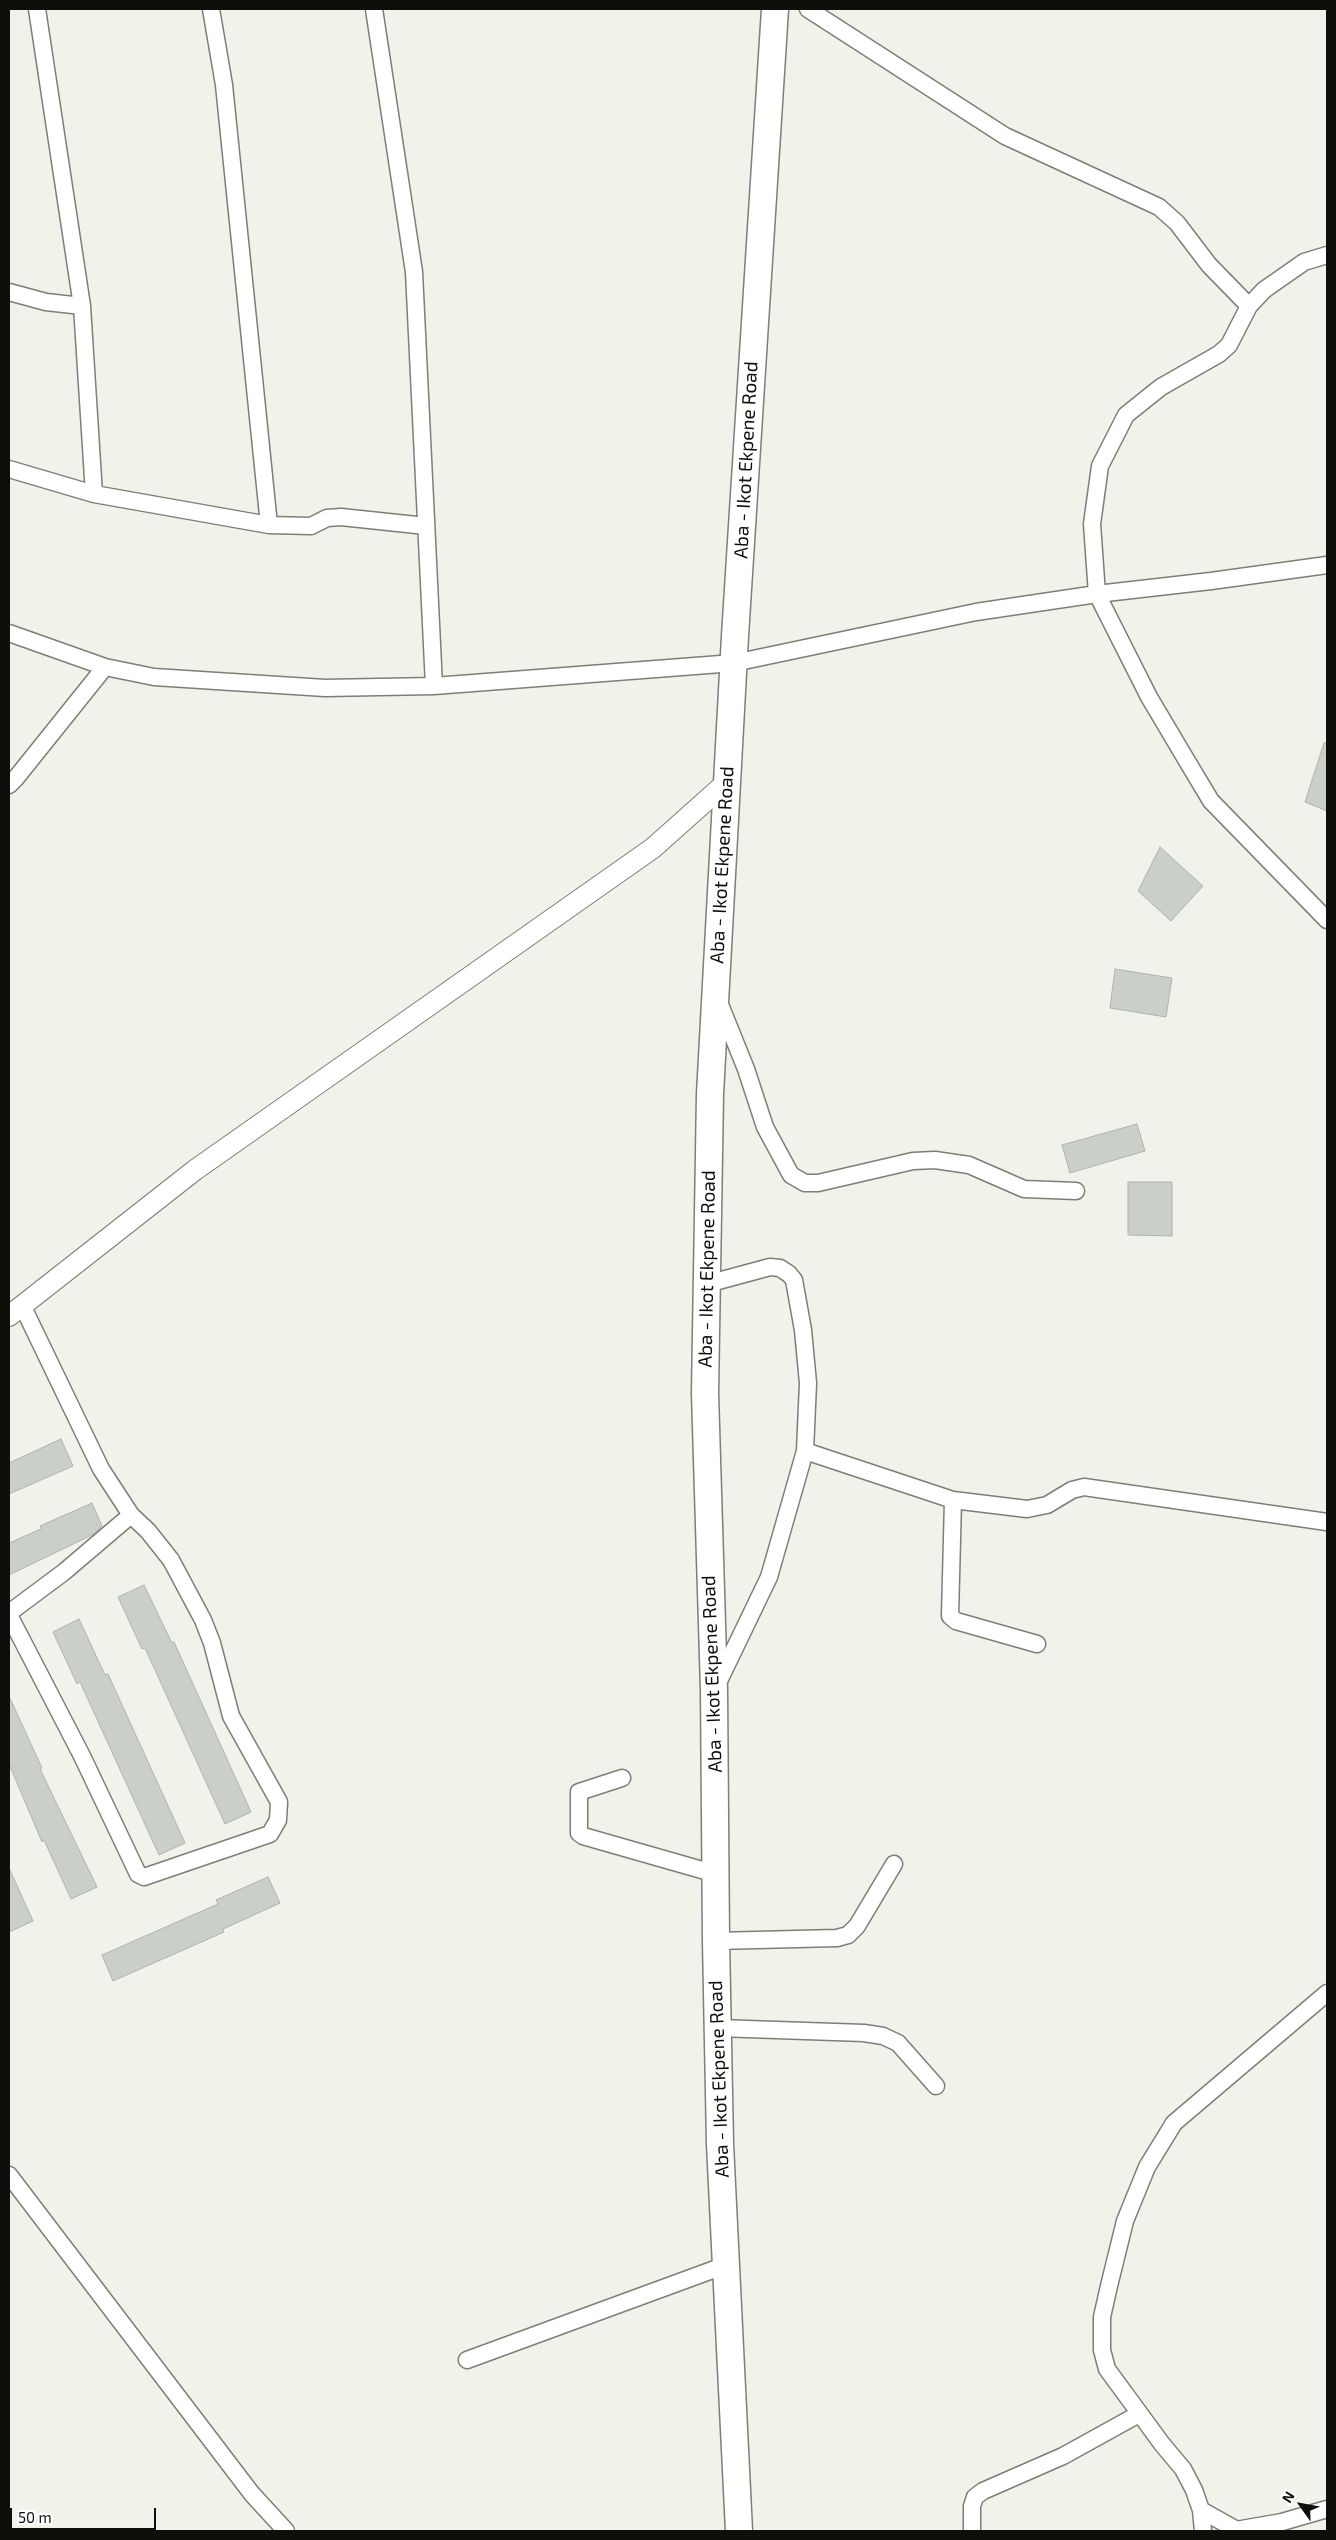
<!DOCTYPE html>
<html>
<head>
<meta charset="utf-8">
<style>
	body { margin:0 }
	#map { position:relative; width:1336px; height:2540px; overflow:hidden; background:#f1f3ea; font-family:"Exo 2",sans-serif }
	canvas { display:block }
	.frame { position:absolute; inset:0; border:10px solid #0e0e0b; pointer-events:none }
	.north { position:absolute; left:1276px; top:2480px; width:50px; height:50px; -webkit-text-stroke:4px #fff; paint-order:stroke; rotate:302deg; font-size:14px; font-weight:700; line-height:20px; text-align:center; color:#0e0e0b }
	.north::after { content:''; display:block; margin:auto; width:18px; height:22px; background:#0e0e0b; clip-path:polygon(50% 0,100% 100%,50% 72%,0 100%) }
	.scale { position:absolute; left:10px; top:2508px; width:146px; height:22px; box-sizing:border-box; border:2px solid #0e0e0b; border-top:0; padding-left:6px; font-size:15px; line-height:18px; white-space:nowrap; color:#0e0e0b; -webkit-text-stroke:4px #fff; paint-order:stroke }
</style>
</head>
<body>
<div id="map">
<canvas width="1336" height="2540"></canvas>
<div class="frame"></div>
<div class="north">N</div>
<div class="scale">50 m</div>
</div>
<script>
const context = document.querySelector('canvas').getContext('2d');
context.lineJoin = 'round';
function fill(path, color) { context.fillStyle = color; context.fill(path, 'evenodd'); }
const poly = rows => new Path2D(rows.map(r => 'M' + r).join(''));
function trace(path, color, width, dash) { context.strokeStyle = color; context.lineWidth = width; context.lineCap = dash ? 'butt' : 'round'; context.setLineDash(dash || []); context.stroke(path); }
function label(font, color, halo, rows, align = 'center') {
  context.font = font + ' "Exo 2",sans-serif'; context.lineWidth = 4.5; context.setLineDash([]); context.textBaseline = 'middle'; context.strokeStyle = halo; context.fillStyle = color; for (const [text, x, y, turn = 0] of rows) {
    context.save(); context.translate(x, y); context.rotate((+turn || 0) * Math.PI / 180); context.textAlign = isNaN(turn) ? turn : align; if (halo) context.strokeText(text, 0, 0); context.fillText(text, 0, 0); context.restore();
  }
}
const building = poly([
	[1324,743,1327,743,1327,811,1305,802,1324,743],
	[1160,847,1203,886,1171,921,1138,891,1160,847],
	[1115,969,1172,978,1166,1017,1110,1008,1115,969],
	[1137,1124,1145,1151,1070,1173,1062,1145,1137,1124],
	[1128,1182,1172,1182,1172,1236,1128,1235,1128,1182],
	[61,1439,73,1466,9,1494,9,1463,61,1439],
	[92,1503,102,1526,94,1534,9,1575,9,1543,41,1529,40,1526,92,1503],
	[144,1585,172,1643,174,1642,251,1812,225,1824,145,1648,142,1649,118,1597,144,1585],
	[79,1619,105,1675,108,1674,185,1843,159,1855,80,1682,77,1684,53,1632,79,1619],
	[9,1696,42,1768,40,1769,97,1887,71,1899,44,1840,42,1842,9,1764,9,1696],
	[9,1868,33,1921,9,1932,9,1868],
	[268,1877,280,1903,223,1929,224,1932,113,1981,102,1955,218,1904,216,1900,268,1877]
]);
fill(building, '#cad0c8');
trace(building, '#aeb3ac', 1);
const minor = poly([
	[211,9,224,85,269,525],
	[374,9,414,272,434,686],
	[808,9,1005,136,1159,207,1177,223,1209,265,1249,306],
	[1327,255,1304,262,1264,290,1249,306,1229,345,1219,354,1161,387,1126,415,1100,466,1092,524,1097,594,1149,697,1187,761,1211,801,1327,920],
	[9,292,46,302,82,306,37,9],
	[82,306,94,494],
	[9,469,94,494,269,525,311,526,327,518,341,517,426,526],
	[9,633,105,667,154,677,325,688,434,686,734,663,976,612,1097,594,1211,581,1327,565],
	[9,785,16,778,105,667],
	[719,1002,746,1069,765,1127,791,1175,805,1183,818,1183,913,1161,935,1160,969,1165,1024,1189,1076,1191],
	[707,1284,770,1267,780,1268,789,1274,794,1280,803,1330,808,1383,805,1451,769,1577,717,1685],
	[805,1451,953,1500,1027,1509,1047,1505,1072,1490,1084,1487,1327,1522],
	[953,1500,950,1616,956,1621,1037,1644],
	[9,1613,64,1572,131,1515],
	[9,1615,82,1756,138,1874,144,1877,270,1834,278,1820,279,1802,231,1716,212,1643,203,1620,171,1560,148,1531,131,1515,101,1469,23,1307],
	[622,1778,579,1792,579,1833,583,1836,716,1874],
	[716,1941,837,1938,848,1935,857,1926,894,1864],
	[718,2028,864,2033,883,2036,898,2043,936,2086],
	[9,2175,252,2494,286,2531],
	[467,2360,726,2265],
	[1201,2510,1235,2529],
	[972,2531,972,2506,975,2497,983,2491,1063,2456,1139,2414],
	[1203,2531,1201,2510,1194,2490,1183,2469,1162,2444,1107,2369,1102,2350,1102,2317,1109,2286,1125,2221,1147,2167,1174,2123,1327,1993],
	[1230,2531,1282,2522,1327,2509]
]);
const tertiary = poly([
	[9,1316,195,1170,653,848,727,782]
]);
const trunk = poly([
	[739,2531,720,2144,716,1941,714,1690,705,1393,710,1094,735,636,775,9]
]);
trace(minor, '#7d7f77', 19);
trace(tertiary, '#7d7f77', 22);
trace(trunk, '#7d7f77', 29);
trace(minor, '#fff', 16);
trace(tertiary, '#fff', 20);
trace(trunk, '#fff', 26);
label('19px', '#0e0e0b', '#fff', [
	["Aba - Ikot Ekpene Road",746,460,-87],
	["Aba - Ikot Ekpene Road",722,865,-87],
	["Aba - Ikot Ekpene Road",707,1269,-89],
	["Aba - Ikot Ekpene Road",712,1674,-92],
	["Aba - Ikot Ekpene Road",719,2079,-92]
]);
</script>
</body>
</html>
